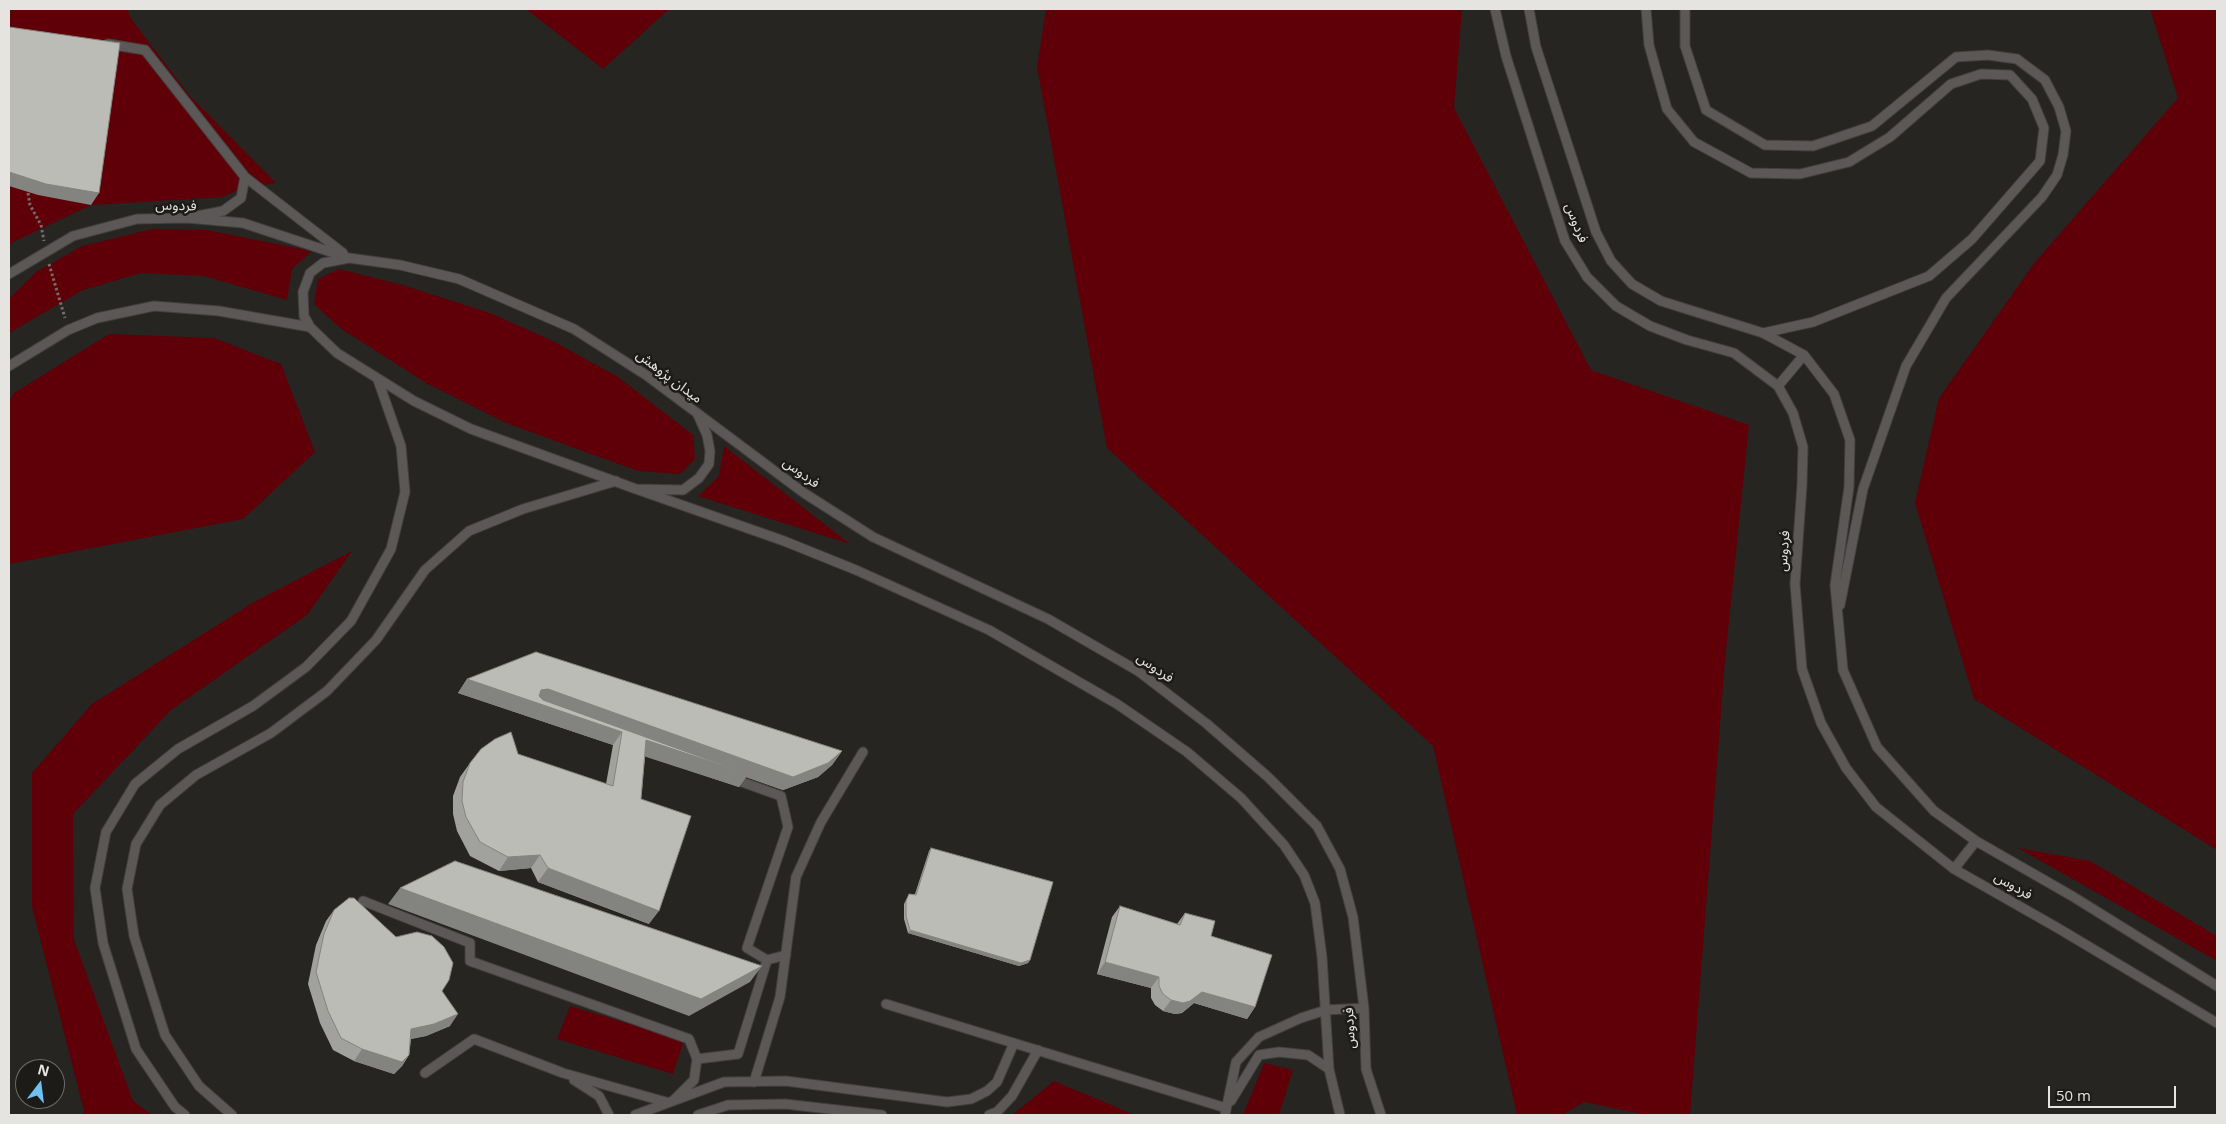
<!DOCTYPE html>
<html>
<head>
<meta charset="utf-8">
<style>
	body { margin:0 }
	#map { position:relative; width:2226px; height:1124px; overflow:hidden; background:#272521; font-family:"Open Sans",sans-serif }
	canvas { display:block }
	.frame { position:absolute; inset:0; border:10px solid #e5e4e1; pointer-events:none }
	.north { position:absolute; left:15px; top:1059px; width:50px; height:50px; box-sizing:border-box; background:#1d1b17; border:1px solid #6d6b68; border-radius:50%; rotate:15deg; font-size:14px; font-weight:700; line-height:20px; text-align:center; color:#e5e4e1 }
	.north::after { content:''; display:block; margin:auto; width:18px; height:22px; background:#6ec2f3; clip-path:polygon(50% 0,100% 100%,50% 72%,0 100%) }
	.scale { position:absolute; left:2048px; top:1086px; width:128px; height:22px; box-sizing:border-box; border:2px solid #e5e4e1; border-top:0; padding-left:6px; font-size:15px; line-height:18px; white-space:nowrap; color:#e5e4e1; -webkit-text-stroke:4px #1d1b17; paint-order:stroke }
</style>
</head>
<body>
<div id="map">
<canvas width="2226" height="1124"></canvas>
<div class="frame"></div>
<div class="north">N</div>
<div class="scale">50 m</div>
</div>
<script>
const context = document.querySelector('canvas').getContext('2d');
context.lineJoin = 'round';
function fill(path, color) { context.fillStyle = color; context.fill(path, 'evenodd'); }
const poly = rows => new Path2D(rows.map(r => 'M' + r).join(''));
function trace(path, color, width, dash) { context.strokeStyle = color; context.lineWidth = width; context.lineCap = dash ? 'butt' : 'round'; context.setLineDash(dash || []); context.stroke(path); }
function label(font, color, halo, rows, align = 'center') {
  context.font = font + ' "Open Sans","Noto Sans Arabic",sans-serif'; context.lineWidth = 5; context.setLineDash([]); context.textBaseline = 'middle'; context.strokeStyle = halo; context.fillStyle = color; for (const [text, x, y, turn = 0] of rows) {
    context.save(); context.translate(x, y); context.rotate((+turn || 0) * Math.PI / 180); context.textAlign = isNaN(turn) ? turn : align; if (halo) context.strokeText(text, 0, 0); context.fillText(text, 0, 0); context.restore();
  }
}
fill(poly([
	[9,9,127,9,132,20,189,95,276,183,240,189,223,197,91,205,13,242,9,246],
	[526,9,669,9,603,69],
	[1046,9,1462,9,1454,108,1591,370,1749,425,1725,660,1690,1115,1647,1115,1584,1102,1562,1115,1517,1115,1433,746,1107,448,1037,67],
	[2150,9,2217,9,2217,850,1974,699,1915,503,1939,398,2035,262,2178,98],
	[152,229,207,230,312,251,292,269,287,300,204,276,141,273,83,290,9,333,9,299,36,272,82,246],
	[339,269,406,286,490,313,551,340,618,377,693,435,695,459,680,474,638,471,506,423,426,383,340,328,314,304,318,279],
	[109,334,214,338,281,364,315,452,243,519,9,564,9,401,14,393],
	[724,446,850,544,698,496,719,476],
	[352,551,307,615,171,710,73,814,74,940,133,1101,152,1115,82,1115,84,1111,32,907,32,773,92,704,254,602],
	[2018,848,2090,861,2217,936,2217,961],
	[570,1006,684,1040,673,1074,557,1039],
	[1264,1063,1293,1070,1279,1115,1243,1115],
	[1054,1081,1135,1115,1012,1115]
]), '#5f0009');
const service = poly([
	[1495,9,1506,56,1565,241,1587,277,1616,306,1650,326,1687,340,1734,353,1778,386,1793,413,1803,447,1802,485,1795,584,1802,669,1821,723,1846,768,1876,807,1954,869,2056,927,2217,1023],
	[1529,9,1536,47,1596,232,1611,261,1632,284,1661,301,1763,333,1804,355,1834,394,1850,440,1849,487,1835,585,1843,670,1877,747,1934,811,1976,841,2072,896,2217,986],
	[1646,9,1649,45,1667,109,1694,142,1751,173,1800,174,1849,162,1890,137,1951,84,1981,74,2010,75,2032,99,2044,128,2040,161,1972,239,1929,276,1813,322,1763,333],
	[1685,9,1685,46,1706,110,1765,145,1813,146,1872,126,1956,57,1988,55,2017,59,2045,80,2059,107,2066,131,2063,155,2057,175,2042,197,1946,298,1906,366,1863,489,1840,605],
	[108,44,145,50,245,177,241,198,223,211,187,218],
	[245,177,343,253],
	[349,258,400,265,459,279,574,329,646,375,697,413,707,435,710,451,709,464,699,478,683,490,636,489,471,429,414,401,337,353,310,327,304,316,303,292,310,273,323,263,349,258],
	[9,274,73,236,137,219,187,218,243,223,346,257],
	[9,366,68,330,97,318,154,306,219,311,310,327],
	[1778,386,1804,355],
	[697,413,804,493,873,537,1048,619,1138,671,1207,724,1268,777,1317,826,1340,869,1353,917,1364,1008,1366,1069,1381,1115],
	[636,489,784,541,856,570,989,630,1117,704,1187,752,1241,798,1284,845,1304,875,1315,903,1322,957,1329,1069,1340,1115],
	[1954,869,1976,841],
	[363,901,470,943,470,961,689,1039,697,1059,694,1080,674,1100],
	[767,960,786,955],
	[886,1004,1226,1108],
	[697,1059,738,1054,767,960,747,948,788,827,781,796,731,778],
	[425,1073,474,1039,563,1073,666,1102],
	[574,1080,599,1096,609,1115],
	[754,1082,780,997,796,877,821,822,863,752],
	[1231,1101,1259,1055,1279,1052,1308,1055,1329,1069],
	[185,1115,175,1107,136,1049,103,943,95,888,106,832,135,784,178,749,253,706,306,667,351,621,391,549,405,492,401,446,378,380],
	[232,1115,199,1086,165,1035,134,936,127,889,136,844,160,805,196,775,271,733,327,691,376,640,425,570,469,531,523,509,616,481],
	[635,1115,724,1082,786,1081,947,1102,971,1099,987,1091,997,1082,1014,1043],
	[698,1115,728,1105,785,1104,882,1115],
	[989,1115,997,1112,1012,1096,1038,1050],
	[1225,1115,1236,1062,1259,1037,1301,1018,1326,1010,1364,1008]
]);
trace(service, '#42403c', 11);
trace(poly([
	[28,193,30,205,41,225,44,241],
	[49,264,65,318]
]), '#706f6b', 3, [2.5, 2.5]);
trace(service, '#5b5857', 9);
fill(poly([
	[467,679,842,751,832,765,818,777,783,790,746,777,739,787,645,756,641,799,649,924,538,882,531,868,499,871,470,856,457,831,453,814,453,796,460,777,470,763,518,754,606,784,613,745,458,693],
	[931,848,1030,960,1028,963,1019,966,908,933,904,919,904,904,909,894,915,894,929,851],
	[1120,906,1177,924,1185,913,1211,936,1255,1007,1247,1019,1194,1003,1182,1013,1175,1014,1163,1011,1155,1005,1151,998,1151,988,1097,974,1112,917],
	[334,910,442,991,450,1026,426,1036,411,1039,409,1055,402,1066,394,1074,354,1061,333,1050,320,1023,308,984,316,945,326,921]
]), '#a1a29d');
fill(poly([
	[9,172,99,193,91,205,38,195,9,186],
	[467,679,541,690,548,689,842,751,832,765,818,777,783,790,746,777,739,787,637,754,622,732,613,745,458,693],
	[540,855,531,868,499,871,508,857],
	[548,868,659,911,649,924,538,882],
	[400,888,762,966,750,982,689,1016,388,904],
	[910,930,1030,960,1028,963,1019,966,908,933],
	[1105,962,1159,977,1151,988,1097,974],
	[1202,992,1255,1007,1247,1019,1194,1003,1182,1013,1175,1014,1163,1011,1171,1000],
	[458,1014,450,1026,426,1036,403,1040,411,1029],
	[362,1049,409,1055,402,1066,394,1074,354,1061]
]), '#83847f');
const building = poly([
	[9,27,120,43,99,193,46,184,9,172,9,27],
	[536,652,842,751,828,763,793,777,548,689,541,690,539,696,543,700,748,774,646,740,641,799,691,816,659,911,548,868,540,855,508,857,480,842,466,817,462,801,463,782,470,763,481,749,495,739,511,732,518,754,613,786,622,732,467,679,536,652],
	[931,848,1053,882,1030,960,1021,963,910,930,906,916,906,901,909,894,916,895,931,848],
	[455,861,762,966,701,999,400,888,455,861],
	[349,898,354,898,396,937,417,932,432,936,444,947,453,963,449,980,442,991,458,1014,434,1024,411,1029,409,1055,402,1062,362,1049,341,1038,328,1011,316,972,324,934,334,910,349,898],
	[1120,906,1180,925,1185,913,1215,921,1211,936,1272,955,1255,1007,1202,992,1190,1001,1183,1003,1171,1000,1163,994,1159,986,1159,977,1105,962,1120,906]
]);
fill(building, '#bbbcb6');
trace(building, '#83847f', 1);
label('14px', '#e5e4e1', '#1d1b17', [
	["فردوس",176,206,1],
	["فردوس",1576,223,69],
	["میدان پژوهش",669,377,37],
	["فردوس",801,473,36],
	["فردوس",1784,551,-86],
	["فردوس",1155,668,35],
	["فردوس",2013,886,30],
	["فردوس",1350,1028,-93]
]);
</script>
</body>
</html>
